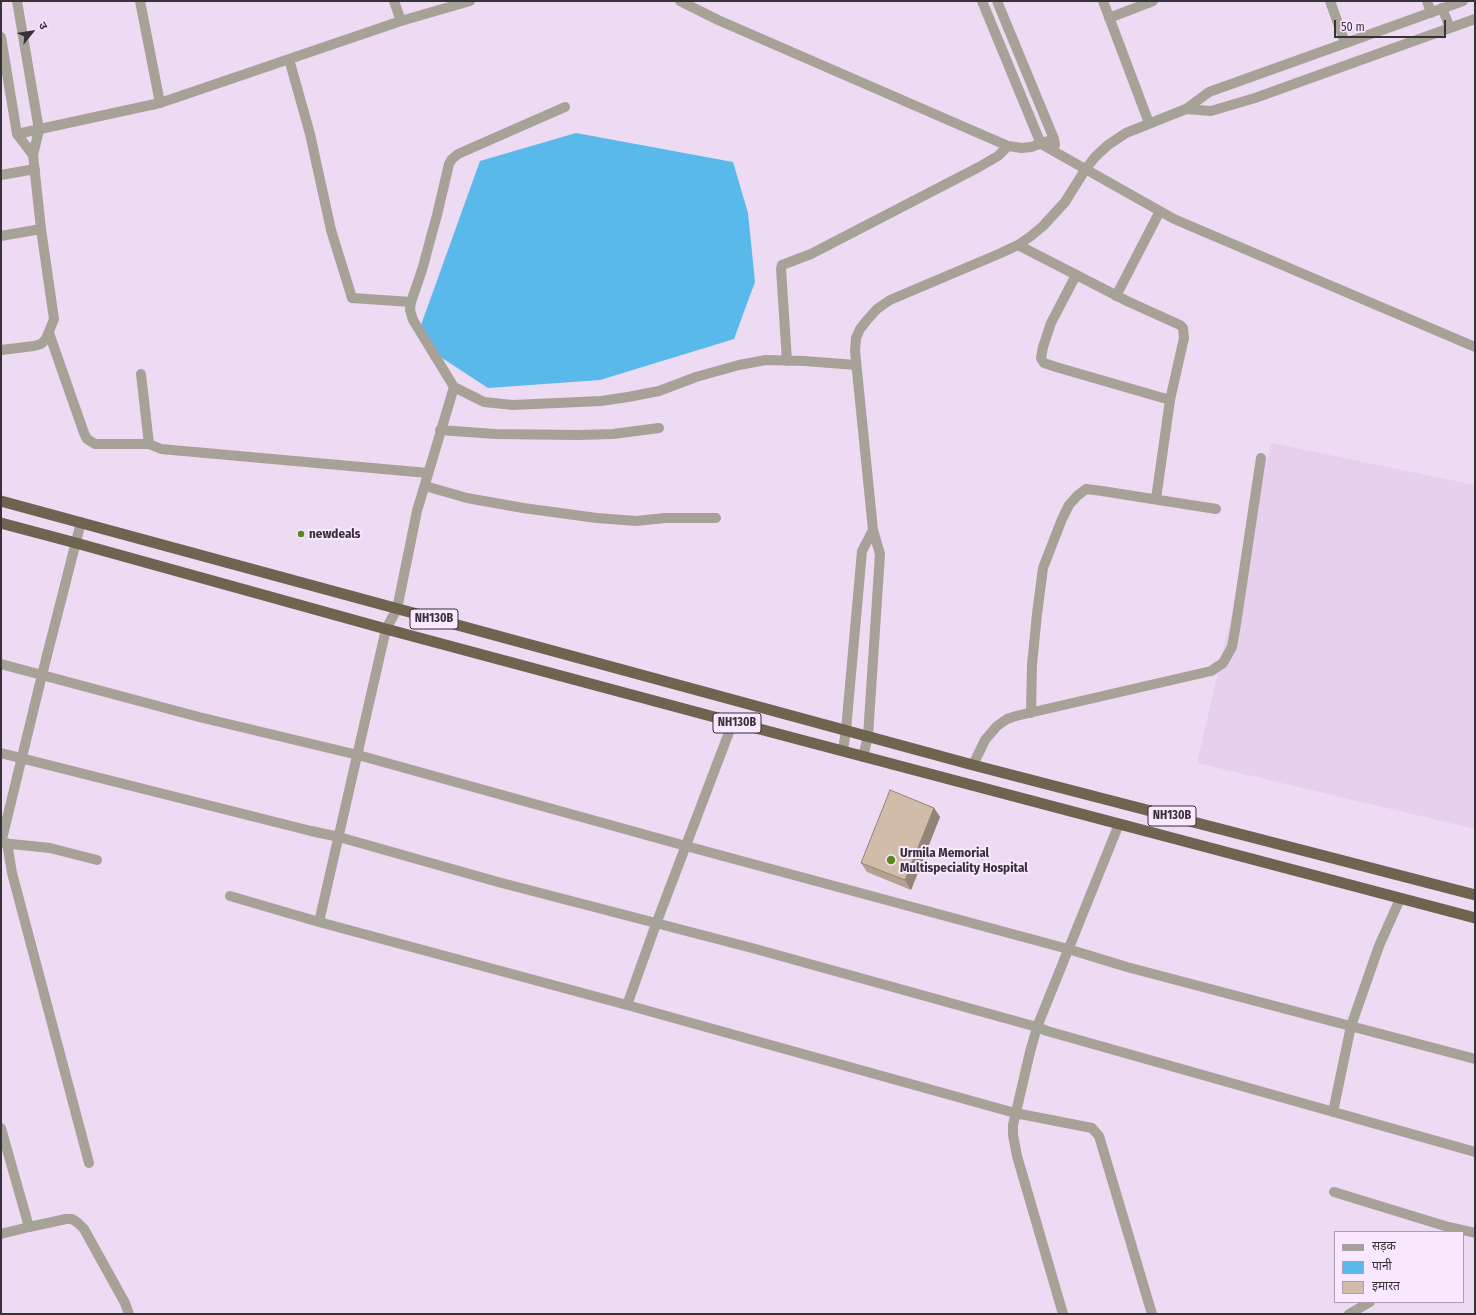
<!DOCTYPE html>
<html>
<head>
<meta charset="utf-8">
<style>
	body { margin:0 }
	#map { position:relative; width:1476px; height:1315px; overflow:hidden; background:#ecdbf2; font-family:"Fira Sans Condensed","Noto Sans Devanagari",sans-serif }
	canvas { display:block }
	.frame { position:absolute; inset:0; border:2px solid #373139; pointer-events:none }
	.legend { position:absolute; left:1334px; top:1231px; width:130px; height:72px; box-sizing:border-box; background:#f9e8ff; border:1px solid #ab9fb0; margin:0; padding:5px 7px; list-style:none; font-size:12px; color:#373139 }
	.legend li { display:flex; align-items:center; gap:8px; height:20px }
	.legend b { width:20px; border:1px solid #ab9fb0 }
	.north { position:absolute; left:12px; top:12px; width:40px; height:40px; -webkit-text-stroke:3px #f9e8ff; paint-order:stroke; rotate:60deg; font-size:11px; font-weight:700; line-height:16px; text-align:center; color:#373139 }
	.north::after { content:''; display:block; margin:auto; width:14px; height:18px; background:#373139; clip-path:polygon(50% 0,100% 100%,50% 72%,0 100%) }
	.scale { position:absolute; left:1334px; top:20px; width:112px; height:18px; box-sizing:border-box; border:2px solid #373139; border-top:0; padding-left:5px; font-size:12px; line-height:14px; white-space:nowrap; color:#373139; -webkit-text-stroke:3px #f9e8ff; paint-order:stroke }
</style>
</head>
<body>
<div id="map">
<canvas width="1476" height="1315"></canvas>
<div class="frame"></div>
<ul class="legend">
<li><b style="height:5px;background:#a7a298"></b>सड़क</li>
<li><b style="height:11px;background:#59b9eb"></b>पानी</li>
<li><b style="height:11px;background:#d0bca8"></b>इमारत</li>
</ul>
<div class="north">उ</div>
<div class="scale">50 m</div>
</div>
<script>
const context = document.querySelector('canvas').getContext('2d');
context.lineJoin = 'round';
function fill(path, color) { context.fillStyle = color; context.fill(path, 'evenodd'); }
const poly = rows => new Path2D(rows.map(r => 'M' + r).join(''));
function trace(path, color, width, dash) { context.strokeStyle = color; context.lineWidth = width; context.lineCap = dash ? 'butt' : 'round'; context.setLineDash(dash || []); context.stroke(path); }
function label(font, color, halo, rows, align = 'center') {
  context.font = font + ' "Fira Sans Condensed",sans-serif'; context.lineWidth = 4; context.setLineDash([]); context.textBaseline = 'middle'; context.strokeStyle = halo; context.fillStyle = color; for (const [text, x, y, turn = 0] of rows) {
    context.save(); context.translate(x, y); context.rotate((+turn || 0) * Math.PI / 180); context.textAlign = isNaN(turn) ? turn : align; if (halo) context.strokeText(text, 0, 0); context.fillText(text, 0, 0); context.restore();
  }
}
fill(poly([
	[1271,443,1475,485,1475,829,1197,763]
]), '#e6d0ee');
fill(poly([
	[576,133,733,162,748,213,755,282,734,339,600,380,488,388,436,354,421,325,480,161]
]), '#59b9eb');
trace(poly([
	[140,1,160,103],
	[394,1,401,21],
	[680,1,718,20,1008,146,1022,148,1031,147,1054,139],
	[982,1,1041,144,1174,219,1475,347],
	[997,1,1054,139,1055,145],
	[1103,1,1149,123],
	[1330,1,1345,43],
	[1427,1,1431,13],
	[1109,18,1153,1],
	[1,37,17,134,33,155],
	[289,59,310,134,331,230,352,298,411,302],
	[565,107,458,154,452,159,449,164,437,215,422,270,411,302,410,310,413,320,454,387,484,402,513,405,601,401,628,397,659,391,696,377,739,365,766,360,804,361,856,365],
	[17,134,160,103,401,21,470,1],
	[1,175,35,169],
	[1,236,41,229],
	[1018,245,1129,302,1180,325,1183,328,1184,338,1170,400,1156,499],
	[1076,275,1051,323,1043,347,1041,358,1042,360,1044,363,1056,367,1170,400],
	[1116,296,1160,211],
	[49,333,84,433,87,439,95,444,149,444],
	[1,350,34,346,41,344,46,339,54,319,41,229,33,155,39,130,17,1],
	[787,361,781,269,782,265,811,254,979,167,998,156,1008,146],
	[141,374,149,444,161,449,428,473],
	[440,430,495,434,578,435,613,434,659,428],
	[425,486,467,498,523,508,597,518,636,521,665,518,716,518],
	[1,664,199,717,358,755,686,846,1068,949,1127,967,1475,1059],
	[1031,713,1032,665,1037,614,1043,568,1062,519,1069,505,1077,496,1086,489,1102,491,1216,509],
	[1,753,311,831,339,837,498,882,752,948,1037,1027,1047,1031,1475,1152],
	[973,765,985,740,997,726,1007,719,1016,716,1211,671,1223,663,1232,647,1236,624,1261,458],
	[1,843,42,675,81,522],
	[1,843,50,848,97,860],
	[7,843,12,873,89,1163],
	[230,896,319,922,627,1005,1015,1113,1092,1128,1099,1136,1152,1314],
	[319,922,386,629,397,609,417,511,454,387],
	[627,1005,656,924,733,722],
	[1333,1112,1351,1026,1379,946,1400,899],
	[1,1128,29,1227,66,1219,72,1219,78,1223,84,1229,125,1303,129,1314],
	[1334,1192,1445,1226,1475,1233],
	[1,1234,29,1227],
	[1063,1314,1017,1156,1013,1135,1013,1125,1030,1052,1037,1027,1119,824],
	[1349,1314,1370,1302]
]), '#a7a298', 10);
trace(poly([
	[1442,8,1450,28],
	[1186,109,1211,111,1255,98,1475,19],
	[843,751,846,730,862,551,873,530],
	[863,757,868,736,880,554,873,530,855,351,856,338,860,329,867,320,877,309,890,300,1001,253,1018,245,1031,236,1043,226,1065,202,1085,170,1095,157,1108,145,1126,133,1186,109,1209,92,1463,1]
]), '#a7a298', 10);
trace(poly([
	[1,501,973,765,1475,895],
	[1,523,76,543,386,629,733,722,1475,918]
]), '#6e6450', 11);
fill(poly([
	[934,808,940,817,911,890,867,872,861,863]
]), '#b3a290');
fill(poly([
	[934,808,940,817,911,890,905,880]
]), '#928476');
const building = poly([
	[890,790,934,808,905,880,861,863,890,790]
]);
fill(building, '#d0bca8');
trace(building, '#928476', 1);
for (const [x, y, r, color] of [
	[301,534,4,"#57891e"],
	[891,860,5,"#57891e"]
]) { const dot = new Path2D(); dot.arc(x, y, r, 0, 2 * Math.PI); context.fillStyle = color; context.fill(dot); trace(dot, '#f9e8ff', 1.5); }
for (const [x, y, w] of [
	[434,619,48],
	[737,723,48],
	[1172,816,48]
]) { const box = new Path2D(); box.roundRect(x - w / 2, y - 10, w, 20, 3); context.fillStyle = '#f9e8ff'; context.fill(box); trace(box, '#373139', 1); }
label('bold 12px', '#373139', null, [
	["NH130B",434,619],
	["NH130B",737,723],
	["NH130B",1172,816]
]);
label('bold 13px', '#373139', '#f9e8ff', [
	["newdeals",309,534],
	["Urmila Memorial",900,853],
	["Multispeciality Hospital",900,868]
], 'left');
</script>
</body>
</html>
